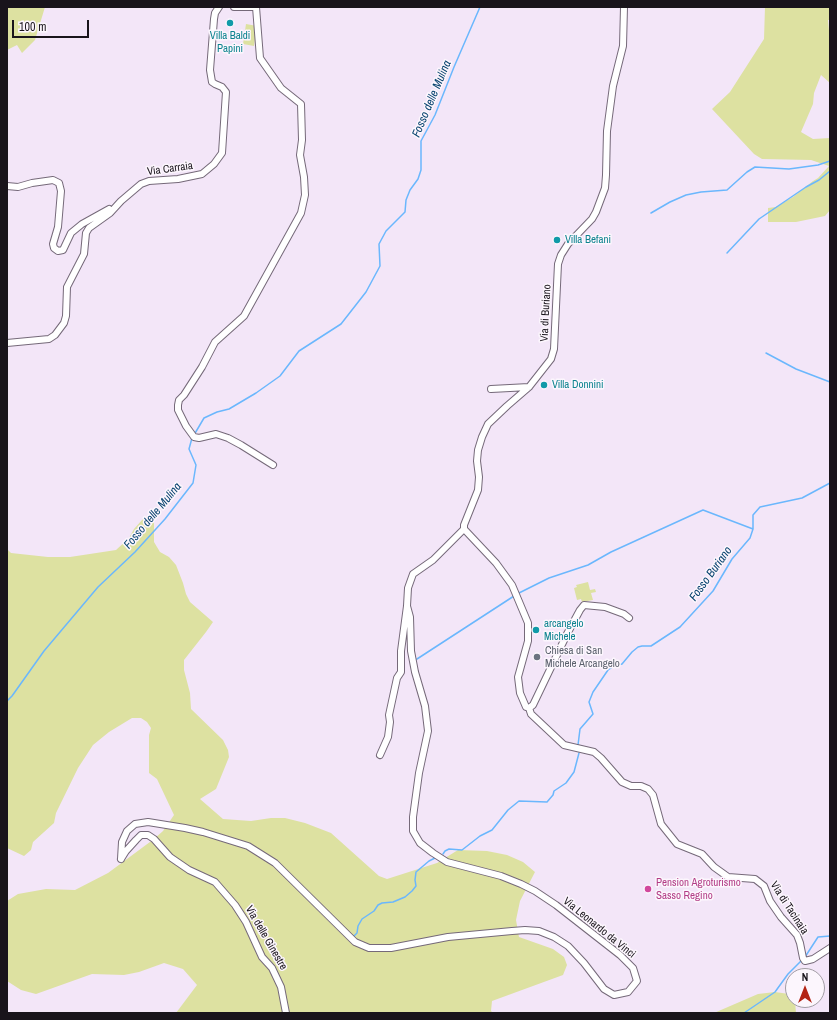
<!DOCTYPE html>
<html>
<head>
<meta charset="utf-8">
<style>
	body { margin:0 }
	#map { position:relative; width:837px; height:1020px; overflow:hidden; background:#f3e6f8; font-family:"Archivo Narrow",sans-serif }
	canvas { display:block }
	.frame { position:absolute; inset:0; border:8px solid #19141b; pointer-events:none }
	.north { position:absolute; left:785px; top:968px; width:40px; height:40px; box-sizing:border-box; background:#fcf6fd; border:1px solid #a19ca3; border-radius:50%; rotate:0deg; font-size:11px; font-weight:700; line-height:16px; text-align:center; color:#19141b }
	.north::after { content:''; display:block; margin:auto; width:14px; height:18px; background:#b32415; clip-path:polygon(50% 0,100% 100%,50% 72%,0 100%) }
	.scale { position:absolute; left:12px; top:20px; width:77px; height:18px; box-sizing:border-box; border:2px solid #19141b; border-top:0; padding-left:5px; font-size:12px; line-height:14px; white-space:nowrap; color:#19141b; -webkit-text-stroke:3px #fcf6fd; paint-order:stroke }
</style>
</head>
<body>
<div id="map">
<canvas width="837" height="1020"></canvas>
<div class="frame"></div>
<div class="north">N</div>
<div class="scale">100 m</div>
</div>
<script>
const context = document.querySelector('canvas').getContext('2d');
context.lineJoin = 'round';
function fill(path, color) { context.fillStyle = color; context.fill(path, 'evenodd'); }
const poly = rows => new Path2D(rows.map(r => 'M' + r).join(''));
function trace(path, color, width, dash) { context.strokeStyle = color; context.lineWidth = width; context.lineCap = dash ? 'butt' : 'round'; context.setLineDash(dash || []); context.stroke(path); }
function label(font, color, halo, rows, align = 'center') {
  context.font = font + ' "Archivo Narrow",sans-serif'; context.lineWidth = 3; context.setLineDash([]); context.textBaseline = 'middle'; context.strokeStyle = halo; context.fillStyle = color; for (const [text, x, y, turn = 0] of rows) {
    context.save(); context.translate(x, y); context.rotate((+turn || 0) * Math.PI / 180); context.textAlign = isNaN(turn) ? turn : align; if (halo) context.strokeText(text, 0, 0); context.fillText(text, 0, 0); context.restore();
  }
}
fill(poly([
	[7,7,45,7,35,40,22,53,17,45,7,50],
	[765,7,830,7,830,20,828,20,830,41,830,83,821,75,814,93,813,104,801,132,813,139,830,138,830,210,825,216,796,222,768,222,768,208,776,207,793,197,813,181,818,178,829,166,811,160,762,159,754,154,712,109,730,92,764,39],
	[246,24,257,26,254,46,243,44],
	[149,516,154,522,154,542,160,552,169,557,176,565,183,583,186,594,190,602,213,622,206,632,184,660,184,670,190,693,191,709,223,740,228,750,229,757,216,789,200,799,223,819,251,821,271,818,285,818,305,823,331,833,379,876,387,879,437,863,458,850,487,851,507,855,523,862,535,872,520,901,516,920,519,937,553,949,564,957,567,965,563,975,492,1001,491,1011,493,1013,176,1013,197,985,183,969,164,963,139,972,124,975,92,974,36,994,21,990,7,981,7,901,18,894,46,889,75,890,108,873,154,839,163,831,174,815,157,779,149,773,149,735,151,728,147,722,141,718,132,718,109,732,93,745,78,768,56,813,54,823,33,842,31,850,24,856,7,848,7,549,11,553,48,557,70,557,116,550,129,538,134,529,142,520],
	[588,582,590,590,595,589,596,592,591,593,593,600,582,602,581,599,577,600,574,588,577,587,576,585],
	[775,992,789,994,793,1000,795,1001,796,1013,714,1013,758,994]
]), '#dde1a1');
trace(poly([
	[651,213,670,202,686,195,701,192,727,190,747,172,755,167,789,169,818,165,830,161],
	[727,253,759,219,806,187,819,180,830,171],
	[766,353,796,369,830,382],
	[194,435,204,418,217,412,229,409,256,393,280,376,299,351,341,324,366,292,380,266,379,244,386,231,405,212,406,200,410,190,418,179,421,170,421,141,435,115,454,67,480,7],
	[517,594,549,578,588,565,611,552,703,510,753,529],
	[417,659,514,596],
	[7,701,12,696,44,651,98,587,135,552,165,519,193,483,196,465,189,449,192,438],
	[578,745,580,729,593,714,589,702,593,692,608,670,614,666,622,664,632,652,638,647,642,646,651,646,680,627,713,591,732,559,750,538,753,529,753,515,760,507,802,498,830,483],
	[443,854,445,851,449,849,462,850,480,836,492,830,508,810,519,801,547,802,553,795,554,791,566,783,574,772,579,753],
	[354,936,357,933,358,926,362,919,374,911,378,905,382,903,393,902,405,897,412,891,416,886,415,880,416,872,429,861,435,858],
	[805,957,818,937,830,936],
	[744,1013,775,992,788,974,802,960]
]), '#6ab7fd', 1.5);
const street = poly([
	[234,7,252,7],
	[256,7,260,58,281,88,301,104,302,140,300,155,304,177,305,195,301,213,244,316,215,342,202,367,184,395,179,400,178,405,178,410,186,426,194,437,199,438,216,434,228,438,241,445,273,465],
	[7,186,18,187,32,183,53,180,59,183,61,191,58,227,53,244,54,248,58,251,63,250,71,233,82,224,109,209],
	[7,343,49,339,55,335,64,323,66,316,67,287,84,254,86,233,89,228,110,213,121,201,141,184,149,181,178,179,202,174,214,164,222,153,226,92,222,87,215,84,212,82,210,70,214,19,215,13,219,7],
	[491,389,529,387],
	[464,529,496,563,512,585,528,623,528,641,518,677,520,693,526,707,529,708],
	[529,708,531,714,564,745,594,752,601,758,622,782,631,786,641,786,648,789,653,795,661,824,677,844,702,854,714,867,728,877,755,879,764,886,770,901,781,917,797,935,800,943,803,958,805,961,813,959,830,948],
	[529,708,533,705,567,634,580,610,584,605,605,607,624,614,629,618],
	[380,755,388,737,390,722,389,715,397,678,401,672,401,651,407,606,408,588,413,574,433,560,464,529,464,525,478,490,479,477,477,461,478,450,482,437,488,424,507,406,529,387,551,359,554,349,558,264,561,255,568,244,592,219,596,212,605,188,606,175,607,131,613,86,623,46,624,7],
	[121,859,122,842,127,831,135,824,148,822,185,828,203,832,248,846,275,863,355,942,369,948,391,948,448,937,512,931,525,930,539,931,554,937,568,946,584,963,604,989,614,995,628,992,637,981,633,968,620,955,556,905,535,891,521,884,501,876,447,862,433,853,420,843,413,831,413,817,419,773,428,731,425,706,415,672,411,651,410,617,407,606],
	[121,859,126,851,136,840,141,835,148,835,154,839,170,857,189,870,215,882,235,905,246,922,262,957,272,968,281,987,286,1013]
]);
trace(street, '#756979', 8);
trace(street, '#fff', 6);
for (const [x, y, r, color] of [
	[230,23,4,"#0f9aa8"],
	[557,240,4,"#0f9aa8"],
	[544,385,4,"#0f9aa8"],
	[536,630,4,"#0f9aa8"],
	[537,657,4,"#6b7280"],
	[648,889,4,"#d1479c"]
]) { const dot = new Path2D(); dot.arc(x, y, r, 0, 2 * Math.PI); context.fillStyle = color; context.fill(dot); trace(dot, '#fcf6fd', 1.5); }
label('11px', '#0d838f', '#fcf6fd', [
	["Villa Baldi",230,36,"center"],
	["Papini",230,49,"center"],
	["Villa Befani",565,240],
	["Villa Donnini",552,385],
	["arcangelo",544,624],
	["Michele",544,637]
], 'left');
label('11px', '#19141b', '#fcf6fd', [
	["Via Carraia",170,169,-8],
	["Via di Buriano",546,313,-87],
	["Via di Tacinaia",789,908,57],
	["Via Leonardo da Vinci",599,928,39],
	["Via delle Ginestre",266,938,60]
]);
label('11px', '#5b616d', '#fcf6fd', [
	["Chiesa di San",545,651],
	["Michele Arcangelo",545,664]
], 'left');
label('11px', '#b23c85', '#fcf6fd', [
	["Pension Agroturismo",656,883],
	["Sasso Regino",656,896]
], 'left');
label('italic 12px', '#08436f', '#fcf6fd', [
	["Fosso delle Mulina",432,99,-67],
	["Fosso delle Mulina",153,516,-50],
	["Fosso Buriano",711,574,-54]
]);
</script>
</body>
</html>
